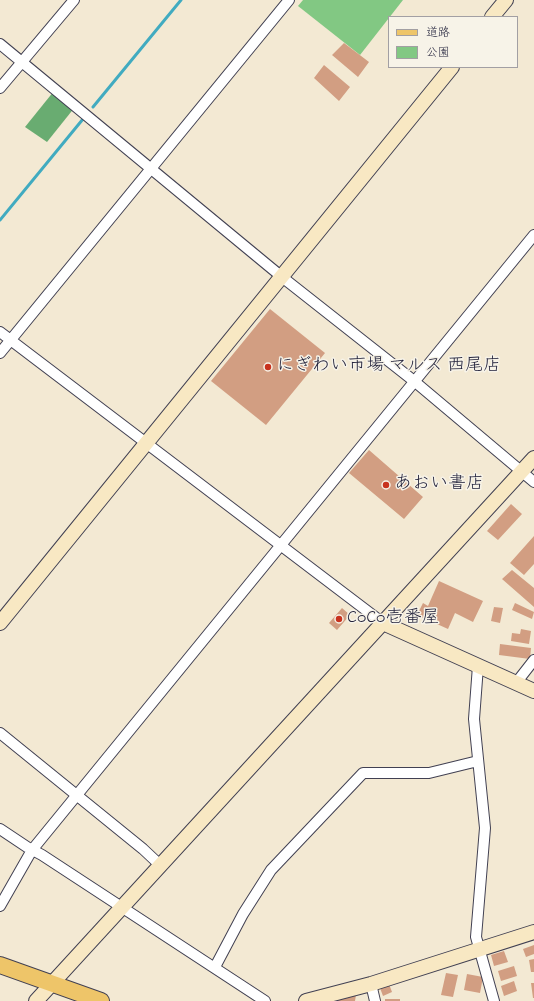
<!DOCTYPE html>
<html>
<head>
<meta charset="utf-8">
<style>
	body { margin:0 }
	#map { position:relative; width:534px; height:1001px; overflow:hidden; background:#f3e9d3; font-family:"Indie Flower","Klee One",sans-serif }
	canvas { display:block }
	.legend { position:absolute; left:388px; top:16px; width:130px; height:52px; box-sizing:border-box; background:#f7f3e8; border:1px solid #a29fa3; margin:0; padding:5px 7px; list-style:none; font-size:12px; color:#22223b }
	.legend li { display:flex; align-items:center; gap:8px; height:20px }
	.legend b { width:20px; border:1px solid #a29fa3 }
</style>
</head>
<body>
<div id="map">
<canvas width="534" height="1001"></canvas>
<ul class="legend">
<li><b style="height:5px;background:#eec569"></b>道路</li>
<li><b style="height:11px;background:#82c883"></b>公園</li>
</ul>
</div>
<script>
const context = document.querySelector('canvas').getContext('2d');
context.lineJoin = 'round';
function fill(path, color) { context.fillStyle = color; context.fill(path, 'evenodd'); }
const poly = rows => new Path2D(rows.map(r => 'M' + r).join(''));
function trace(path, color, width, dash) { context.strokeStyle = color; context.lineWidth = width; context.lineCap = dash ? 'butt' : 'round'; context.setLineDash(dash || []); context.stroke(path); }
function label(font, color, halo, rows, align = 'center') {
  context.font = font + ' "Indie Flower","Klee One",sans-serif'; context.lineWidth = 3; context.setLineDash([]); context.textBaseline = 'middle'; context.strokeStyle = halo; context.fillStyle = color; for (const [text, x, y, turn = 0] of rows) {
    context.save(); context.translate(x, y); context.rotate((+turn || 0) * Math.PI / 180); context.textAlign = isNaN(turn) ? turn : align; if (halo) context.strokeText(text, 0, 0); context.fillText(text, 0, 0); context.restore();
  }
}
fill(poly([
	[303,0,403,0,360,55,298,6]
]), '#82c883');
fill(poly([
	[54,91,75,107,47,142,25,127]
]), '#69ac71');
trace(poly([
	[93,107,181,0],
	[0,220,83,119]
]), '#41abc0', 3);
fill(poly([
	[344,43,369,62,358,77,332,55],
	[324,65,350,87,339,101,314,78],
	[270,309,325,353,266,425,211,381],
	[369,450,423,497,404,519,349,473],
	[511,504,522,514,498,540,487,531],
	[534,536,534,564,524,575,510,563],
	[512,570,534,588,534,607,502,579],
	[439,581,483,601,473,622,455,613,448,629,417,615,423,603,428,606],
	[515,603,534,612,532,619,512,610],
	[494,607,503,608,500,623,491,621],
	[342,608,350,615,337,630,329,623],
	[521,629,531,631,529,644,511,641,512,633,520,634],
	[500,644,531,648,530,659,499,655],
	[534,945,534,954,526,957,523,949],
	[504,951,508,962,494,966,491,955],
	[534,959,534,972,531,972,529,960],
	[514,966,517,976,501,981,498,971],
	[446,973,458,975,453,997,441,995],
	[467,974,483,977,480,993,464,990],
	[514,981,517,991,504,996,501,986],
	[531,983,534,983,534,998,533,998],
	[389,984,392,992,383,996,380,988],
	[356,995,355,1001,327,1001,328,999],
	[385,999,400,999,400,1001,385,1001]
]), '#d29e82');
const street = poly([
	[0,44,282,277,414,381,534,482],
	[0,88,74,0],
	[0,332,383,623],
	[0,353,289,0],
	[478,666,474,719,485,828,476,937,494,1001],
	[516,683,534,660],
	[0,733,143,849,160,865],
	[0,829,27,847,42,855,265,1001],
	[0,906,32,850,534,235],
	[215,967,243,914,271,870,363,773,429,773,478,761],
	[371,984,375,1001]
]);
const secondary = poly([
	[492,17,506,0],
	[0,623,452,67],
	[383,623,534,691],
	[36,1001,534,458],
	[306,1001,371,984,534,932]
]);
const primary = poly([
	[0,965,101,1001]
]);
trace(street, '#414052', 12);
trace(secondary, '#414052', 16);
trace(primary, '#414052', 18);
trace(street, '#fff', 10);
trace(secondary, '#f8e8c3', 14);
trace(primary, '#eec569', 16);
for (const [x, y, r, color] of [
	[268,367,4,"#c8321e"],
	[386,485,4,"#c8321e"],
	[339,619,4,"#c8321e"]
]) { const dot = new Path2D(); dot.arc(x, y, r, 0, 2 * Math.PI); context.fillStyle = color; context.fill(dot); trace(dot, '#f7f3e8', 1.5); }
label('18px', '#22223b', '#f7f3e8', [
	["にぎわい市場 マルス 西尾店",276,367],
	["あおい書店",394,485],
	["CoCo壱番屋",347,619]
], 'left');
</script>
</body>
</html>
